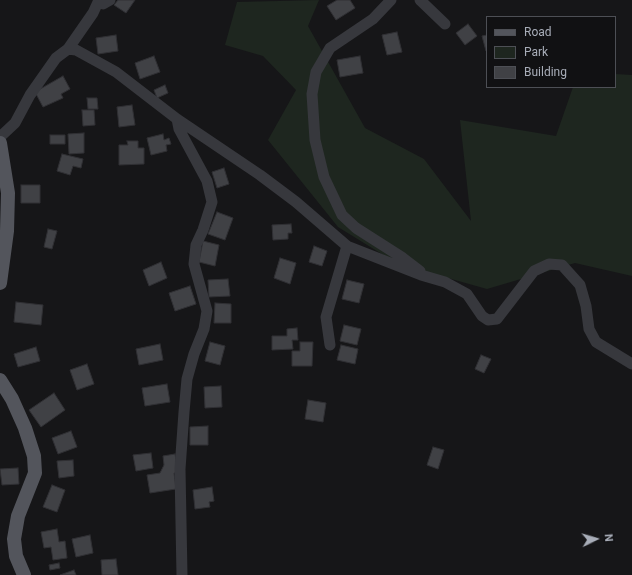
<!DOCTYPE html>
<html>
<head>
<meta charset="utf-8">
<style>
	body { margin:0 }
	#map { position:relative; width:632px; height:575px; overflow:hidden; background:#161618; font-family:Roboto,sans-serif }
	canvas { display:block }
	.legend { position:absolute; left:486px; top:16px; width:130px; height:72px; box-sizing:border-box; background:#111113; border:1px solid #4d4f55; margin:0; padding:5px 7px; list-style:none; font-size:12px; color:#a8adb8 }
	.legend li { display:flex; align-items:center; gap:8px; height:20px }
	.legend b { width:20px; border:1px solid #4d4f55 }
	.north { position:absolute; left:576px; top:519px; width:40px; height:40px; -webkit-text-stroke:3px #111113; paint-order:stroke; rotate:85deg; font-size:11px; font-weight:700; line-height:16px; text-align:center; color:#a8adb8 }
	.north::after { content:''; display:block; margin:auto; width:14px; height:18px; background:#a8adb8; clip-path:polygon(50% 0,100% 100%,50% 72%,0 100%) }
</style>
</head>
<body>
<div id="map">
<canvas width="632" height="575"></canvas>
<ul class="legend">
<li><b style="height:5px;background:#53555c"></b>Road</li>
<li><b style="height:11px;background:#1e261f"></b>Park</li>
<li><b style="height:11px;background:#404145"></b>Building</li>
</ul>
<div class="north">N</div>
</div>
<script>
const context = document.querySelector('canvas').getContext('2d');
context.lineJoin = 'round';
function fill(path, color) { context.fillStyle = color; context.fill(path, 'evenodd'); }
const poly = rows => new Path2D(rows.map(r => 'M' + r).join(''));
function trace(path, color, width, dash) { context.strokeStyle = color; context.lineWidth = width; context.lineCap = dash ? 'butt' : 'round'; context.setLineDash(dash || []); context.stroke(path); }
fill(poly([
	[319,0,308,26,365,128,424,159,471,221,460,120,556,136,573,87,615,87,615,74,632,75,632,276,575,263,487,289,398,264,338,227,268,140,296,90,263,56,225,45,237,2]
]), '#1e261f');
const building = poly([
	[118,0,135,0,126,13,114,5,118,0],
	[337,0,350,0,355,8,336,20,327,6,337,0],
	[468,24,477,36,465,45,456,33,468,24],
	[397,32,402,52,387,55,382,35,397,32],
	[116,35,118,51,98,54,96,38,116,35],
	[487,35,487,51,486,51,482,36,487,35],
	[154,56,160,72,140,79,135,63,154,56],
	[360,56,363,73,340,77,337,60,360,56],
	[63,76,70,89,61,94,63,98,43,107,35,92,63,76],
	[165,85,168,93,157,98,154,90,165,85],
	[87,98,97,98,98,109,88,109,87,98],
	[132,105,135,125,119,127,117,107,132,105],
	[82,110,94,110,95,125,83,126,82,110],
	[84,133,84,153,69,154,68,134,84,133],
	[163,134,164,140,169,138,171,144,166,145,167,151,151,155,147,138,163,134],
	[50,135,65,135,65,144,50,144,50,135],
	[127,141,138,141,138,148,144,148,144,164,119,165,119,145,128,145,127,141],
	[62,154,83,159,81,168,73,166,70,175,57,171,62,154],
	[224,168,229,184,217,188,212,172,224,168],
	[21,185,40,185,40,203,21,203,21,185],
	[217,212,233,218,225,240,208,234,217,212],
	[291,224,292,233,288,233,288,239,273,240,272,225,291,224],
	[48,229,57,231,52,249,44,247,48,229],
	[203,241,219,245,215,266,199,262,203,241],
	[314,246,327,251,322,266,309,262,314,246],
	[280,258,296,263,290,284,274,278,280,258],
	[161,262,167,278,149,286,143,270,161,262],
	[228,279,230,296,209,297,208,280,228,279],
	[347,280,364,284,359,303,342,299,347,280],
	[190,286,196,304,175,311,169,293,190,286],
	[16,302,43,305,41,325,14,322,16,302],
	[215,303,231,304,231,323,214,323,215,303],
	[344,325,361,329,357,345,340,341,344,325],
	[297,328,298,340,292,340,293,349,272,350,272,336,287,336,287,329,297,328],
	[210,342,225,346,220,365,205,361,210,342],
	[300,342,313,342,312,366,292,366,292,351,300,351,300,342],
	[160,344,163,360,139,365,136,349,160,344],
	[341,345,358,349,355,364,337,360,341,345],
	[36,347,40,361,18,367,14,354,36,347],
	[481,355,491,359,484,373,475,369,481,355],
	[87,364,94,384,77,390,70,370,87,364],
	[167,384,170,402,145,406,142,388,167,384],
	[221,386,222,407,205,408,204,387,221,386],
	[54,393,65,410,41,427,29,410,54,393],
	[308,400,326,403,323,422,305,419,308,400],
	[208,426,208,445,190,445,190,427,208,426],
	[71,431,77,447,58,454,52,438,71,431],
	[433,447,444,450,438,469,427,465,433,447],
	[151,453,153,468,136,471,133,455,151,453],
	[175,454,178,473,174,473,176,489,150,493,147,475,160,473,164,465,163,456,175,454],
	[73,460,74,476,59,478,57,461,73,460],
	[18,468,19,484,2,485,0,469,18,468],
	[52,485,65,490,57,512,43,507,52,485],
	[212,487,214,501,209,502,210,507,195,509,193,490,212,487],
	[57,529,59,542,65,541,67,558,53,560,51,547,44,548,41,532,57,529],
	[90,535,93,553,76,557,72,539,90,535],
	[116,559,118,575,102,575,101,560,116,559],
	[59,563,60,568,50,570,49,565,59,563],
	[74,570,76,575,60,575,74,570]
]);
fill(building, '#404145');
trace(building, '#303034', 1);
trace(poly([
	[391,0,373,19,330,48,316,72,312,94,315,140,324,177,342,215,356,228,403,258,420,271],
	[420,0,445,24],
	[98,2,103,4,110,0],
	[68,49,93,13,99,0],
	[177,119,179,129,207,181,212,202,203,230,196,245,194,264,207,311,204,329,194,354,187,379,184,412,180,469,182,575],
	[0,137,15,123,30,95,56,58,68,49,76,50,116,72,177,119,260,175,296,202,347,246,421,275,445,282,467,294,482,316,488,320,497,319,534,271,549,264,562,265,580,285,586,306,589,329,596,342,632,364],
	[330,345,326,317,347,246]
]), '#37383d', 11);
trace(poly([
	[0,143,8,193,7,231,0,283],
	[0,380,12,399,25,428,34,456,35,473,18,516,14,539,16,556,24,575]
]), '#53555c', 14);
</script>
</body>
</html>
